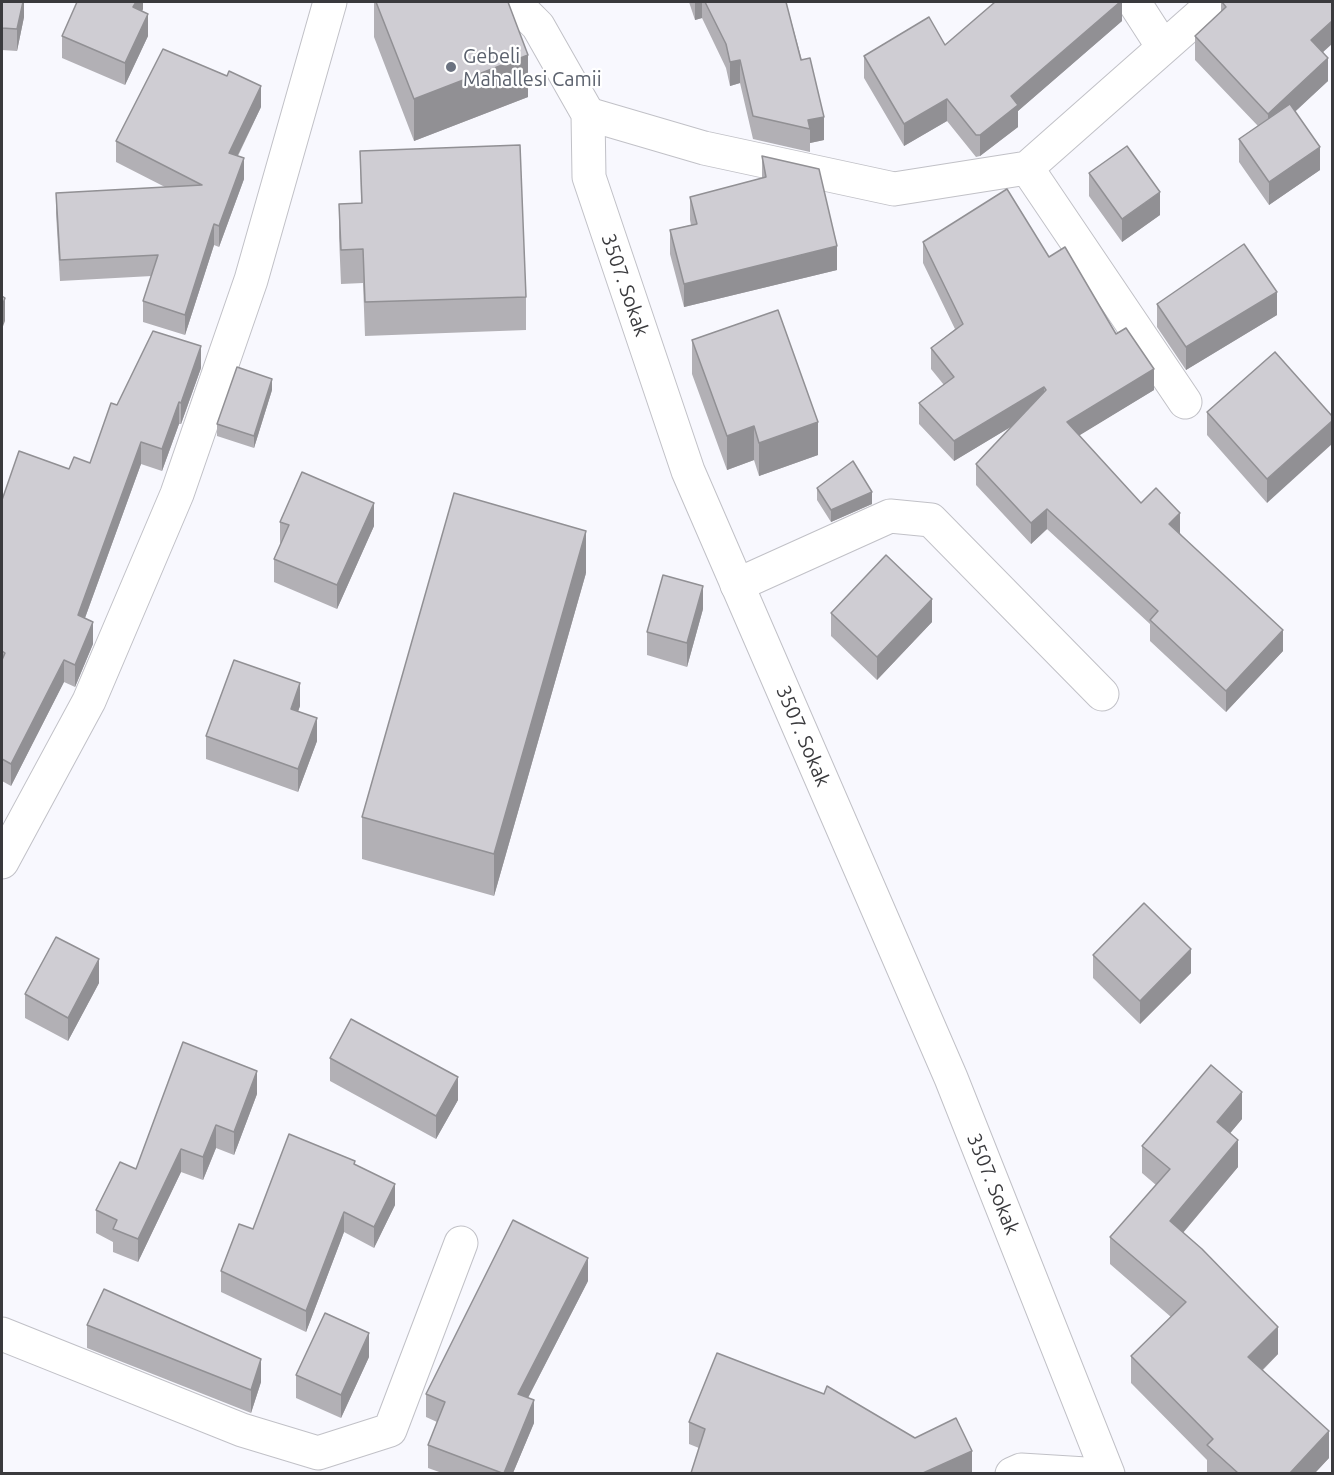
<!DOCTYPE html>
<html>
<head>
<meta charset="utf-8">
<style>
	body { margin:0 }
	#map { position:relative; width:1334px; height:1475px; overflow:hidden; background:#f8f8fe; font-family:Ubuntu,sans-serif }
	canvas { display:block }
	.frame { position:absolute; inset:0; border:3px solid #3a3a3d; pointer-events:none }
</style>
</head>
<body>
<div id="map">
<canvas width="1334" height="1475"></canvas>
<div class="frame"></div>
</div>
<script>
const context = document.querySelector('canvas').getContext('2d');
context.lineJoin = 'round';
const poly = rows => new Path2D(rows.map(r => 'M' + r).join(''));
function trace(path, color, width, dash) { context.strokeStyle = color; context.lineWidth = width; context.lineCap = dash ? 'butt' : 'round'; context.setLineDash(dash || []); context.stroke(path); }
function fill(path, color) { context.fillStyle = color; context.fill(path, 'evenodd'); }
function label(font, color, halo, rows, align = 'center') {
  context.font = font + ' Ubuntu,sans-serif'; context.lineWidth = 4.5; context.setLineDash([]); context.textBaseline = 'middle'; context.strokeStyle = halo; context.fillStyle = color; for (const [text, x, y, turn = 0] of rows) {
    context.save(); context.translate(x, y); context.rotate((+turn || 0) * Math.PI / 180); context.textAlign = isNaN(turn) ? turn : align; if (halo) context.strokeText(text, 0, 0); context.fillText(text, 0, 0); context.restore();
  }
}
const street = poly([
	[1134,2,1163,47],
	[588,114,704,148,894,189,1027,168,1215,2],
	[1027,168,1185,402],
	[737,585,890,516,931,520,1102,694],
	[2,1334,242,1430,318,1453,390,1430,461,1243],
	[1012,1474,1021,1470,1086,1474]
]);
const secondary = poly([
	[514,2,538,26,588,114,589,177,688,471,951,1078,1108,1474],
	[2,862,89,701,177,494,251,280,330,2]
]);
trace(street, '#c1c1c7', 35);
trace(secondary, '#c1c1c7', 35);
trace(street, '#fff', 33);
trace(secondary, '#fff', 33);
fill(poly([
	[2,2,24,2,24,17,17,51,2,50],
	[143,2,143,9,142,11,148,36,125,85,62,58,62,36],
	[374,2,508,2,528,97,414,141,374,37],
	[689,2,786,2,824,140,810,143,810,152,753,139,740,83,730,86,726,68,702,18,695,20],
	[1122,2,1122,21,1018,111,1018,127,980,156,976,157,947,121,904,146,864,78,864,56,945,45],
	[1221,2,1332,2,1323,53,1328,81,1295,111,1320,170,1269,205,1239,162,1239,139,1258,126,1195,60,1195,36,1221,12],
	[261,107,238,156,244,179,219,247,214,245,185,335,143,322,143,301,152,276,60,281,56,213,56,193,165,187,116,162,116,141],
	[360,151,526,297,526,330,365,336,363,283,341,284,339,237,339,204,361,203],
	[762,156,837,270,684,307,670,254,670,230,691,225,690,220,690,197,762,178],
	[1089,173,1160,215,1122,242,1089,196],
	[923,242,1049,257,1116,334,1154,390,1079,435,1141,503,1180,533,1283,651,1226,712,1150,641,1150,624,1047,529,1031,544,976,485,976,464,1012,426,954,461,919,424,919,403,944,385,931,369,931,348,955,329,923,263],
	[1157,304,1277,315,1186,370,1157,327],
	[692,340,818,455,759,476,754,460,727,470,692,374],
	[1275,352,1267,503,1207,435,1207,412],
	[201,368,181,424,179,424,162,471,141,464,85,618,93,644,75,687,64,682,11,786,2,781,2,500,69,469,90,463,117,405],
	[272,390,254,448,217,436,217,424],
	[817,488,872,504,831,522,817,500],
	[280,522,374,526,337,609,274,582,274,559,280,545],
	[586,573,494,896,362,859,362,817],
	[703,609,687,667,647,655,647,632],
	[831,613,932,622,877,680,831,636],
	[300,706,298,711,317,741,298,792,206,759,206,736],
	[1093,955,1191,973,1140,1024,1093,978],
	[99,983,68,1041,25,1018,25,994],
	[330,1058,458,1100,436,1139,330,1081],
	[257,1094,234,1155,216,1148,203,1180,181,1172,138,1262,113,1252,113,1242,96,1233,96,1210,136,1169],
	[1242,1119,1230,1133,1238,1167,1183,1233,1278,1354,1263,1370,1329,1458,1315,1473,1207,1473,1207,1460,1131,1383,1131,1356,1171,1317,1110,1264,1110,1237,1156,1185,1142,1173,1142,1146],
	[355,1165,395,1205,374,1248,344,1232,306,1332,221,1292,221,1271,253,1229],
	[588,1281,528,1398,534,1423,513,1473,442,1473,428,1468,428,1445,437,1422,426,1417,426,1394],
	[87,1325,261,1382,251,1413,87,1348],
	[369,1357,341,1418,296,1398,296,1375],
	[689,1422,972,1473,699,1448,689,1444]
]), '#b2b0b5');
fill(poly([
	[23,2,24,2,24,17,17,51,17,29],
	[136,2,143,2,143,9,133,29,133,7],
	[695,2,702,2,702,18,695,20],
	[1120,2,1122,2,1122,21,1018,111,1018,127,980,156,980,135,1011,96],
	[148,14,148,36,125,85,125,63],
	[1332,21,1332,44,1311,63,1311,40],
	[528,55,528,97,414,141,414,99],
	[1328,58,1328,81,1268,137,1268,114],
	[740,60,740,83,730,86,730,62],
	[261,86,261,107,229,173,229,153],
	[947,99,947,121,904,146,904,124],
	[824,117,824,140,810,143,810,129,808,120],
	[1320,147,1320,170,1269,205,1269,182],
	[244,158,244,179,219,247,219,226],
	[1160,192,1160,215,1122,242,1122,219],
	[214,224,214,245,185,335,185,315],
	[837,246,837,270,684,307,684,284],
	[1277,292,1277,315,1186,370,1186,347],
	[5,298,5,321,2,329,2,306],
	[201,346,201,368,181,424,181,403],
	[1154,369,1154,390,1067,443,1067,422],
	[272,379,272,390,254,448,254,436],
	[1044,387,1044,407,954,461,954,441],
	[179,402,179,424,162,471,162,449],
	[1332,421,1332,444,1267,503,1267,479],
	[818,422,818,455,759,476,759,443],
	[754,426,754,460,727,470,727,436],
	[141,442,141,464,78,637,78,615],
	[872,492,872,504,831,522,831,510],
	[374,503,374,526,337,609,337,585],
	[1047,509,1047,529,1031,544,1031,523],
	[1180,513,1180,534,1169,524],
	[586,531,586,573,494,896,494,854],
	[703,586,703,609,687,667,687,643],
	[932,599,932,622,877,680,877,657],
	[93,622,93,644,75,687,75,665],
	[1283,630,1283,651,1226,712,1226,691],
	[64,660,64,682,11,786,11,764],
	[300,683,300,706,291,732,291,709],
	[317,718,317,741,298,792,298,769],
	[1191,949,1191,973,1140,1024,1140,1001],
	[99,959,99,983,68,1041,68,1018],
	[257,1071,257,1094,234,1155,234,1132],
	[458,1077,458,1100,436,1139,436,1116],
	[1242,1092,1242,1119,1217,1149,1217,1122],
	[216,1125,216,1148,203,1180,203,1157],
	[1238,1140,1238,1167,1170,1248,1170,1221],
	[181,1149,181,1172,138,1262,138,1239],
	[395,1184,395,1205,374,1248,374,1227],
	[344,1212,344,1232,306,1332,306,1311],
	[588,1258,588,1281,518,1417,518,1394],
	[1278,1327,1278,1354,1248,1384,1248,1357],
	[369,1333,369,1357,341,1418,341,1395],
	[261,1359,261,1382,251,1413,251,1390],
	[534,1400,534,1423,513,1473,504,1473],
	[1329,1431,1329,1458,1315,1473,1290,1473],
	[972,1451,972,1473,923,1473]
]), '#919094');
const building = poly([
	[2,2,23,2,17,29,2,28,2,2],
	[77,2,136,2,133,7,148,14,125,63,62,36,77,2],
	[376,2,508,2,528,55,414,99,376,2],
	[705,2,786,2,801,60,810,58,824,117,808,120,810,129,753,116,740,60,730,62,726,44,705,2],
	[995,2,1120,2,1011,96,1018,105,980,135,976,135,947,99,904,124,864,56,929,17,945,45,995,2],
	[1222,2,1332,2,1332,21,1311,40,1328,58,1268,114,1195,36,1226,7,1222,2],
	[163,49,227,76,229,71,261,86,229,153,244,158,219,226,214,224,185,315,143,301,158,255,60,260,56,193,202,185,116,141,163,49],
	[1290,104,1320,147,1269,182,1239,139,1290,104],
	[520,145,526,297,365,302,363,249,341,250,339,204,362,203,360,151,520,145],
	[1127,146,1160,192,1122,219,1089,173,1127,146],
	[762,156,819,169,837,246,684,284,670,230,697,224,690,197,766,177,762,156],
	[1007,189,1049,257,1065,247,1116,334,1126,328,1154,369,1067,422,1141,503,1156,488,1180,513,1169,524,1283,630,1226,691,1150,620,1158,611,1047,509,1031,523,976,464,1046,390,1044,387,954,441,919,403,954,377,931,348,963,324,923,242,1007,189],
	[1244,244,1277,292,1186,347,1157,304,1244,244],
	[2,296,5,298,2,306,2,296],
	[778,310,818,422,759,443,754,426,727,436,692,340,778,310],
	[153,331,201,346,181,403,179,402,162,449,141,442,78,615,93,622,75,665,64,660,11,764,2,759,2,660,5,653,2,651,2,500,19,451,69,469,74,457,90,463,111,403,117,405,153,331],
	[1275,352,1332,416,1332,421,1267,479,1207,412,1275,352],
	[237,367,272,379,254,436,217,424,237,367],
	[853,461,872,492,831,510,817,488,853,461],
	[302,472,374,503,337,585,274,559,289,525,280,522,302,472],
	[454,493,586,531,494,854,362,817,454,493],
	[886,555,932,599,877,657,831,613,886,555],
	[663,575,703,586,687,643,647,632,663,575],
	[234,660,300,683,291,709,317,718,298,769,206,736,234,660],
	[1144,903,1191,949,1140,1001,1093,955,1144,903],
	[56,937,99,959,68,1018,25,994,56,937],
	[351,1019,458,1077,436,1116,330,1058,351,1019],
	[183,1042,257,1071,234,1132,216,1125,203,1157,181,1149,138,1239,113,1229,117,1220,96,1210,120,1162,136,1169,183,1042],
	[1211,1065,1242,1092,1217,1122,1238,1140,1170,1221,1202,1249,1278,1327,1248,1357,1329,1431,1290,1473,1238,1473,1207,1445,1213,1439,1131,1356,1186,1302,1110,1237,1170,1169,1142,1146,1211,1065],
	[289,1134,355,1161,354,1164,395,1184,374,1227,344,1212,306,1311,221,1271,239,1224,253,1229,289,1134],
	[513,1220,588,1258,518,1394,534,1400,504,1473,502,1473,428,1445,445,1402,426,1394,513,1220],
	[104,1289,261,1359,251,1390,87,1325,104,1289],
	[325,1313,369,1333,341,1395,296,1375,325,1313],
	[717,1353,824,1394,827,1386,915,1438,956,1418,972,1451,923,1473,691,1473,705,1429,689,1422,717,1353]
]);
fill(building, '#cfcdd3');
trace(building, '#919094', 1.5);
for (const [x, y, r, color] of [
	[451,67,6,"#6b7280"]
]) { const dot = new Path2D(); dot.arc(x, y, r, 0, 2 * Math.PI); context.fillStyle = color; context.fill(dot); trace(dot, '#fff', 2); }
label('20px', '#5b616d', '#fff', [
	["Gebeli",463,56],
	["Mahallesi Camii",463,79]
], 'left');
label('20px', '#3a3a3d', '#fff', [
	["3507. Sokak",625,285,71],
	["3507. Sokak",803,736,67],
	["3507. Sokak",993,1184,68]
]);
</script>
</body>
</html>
